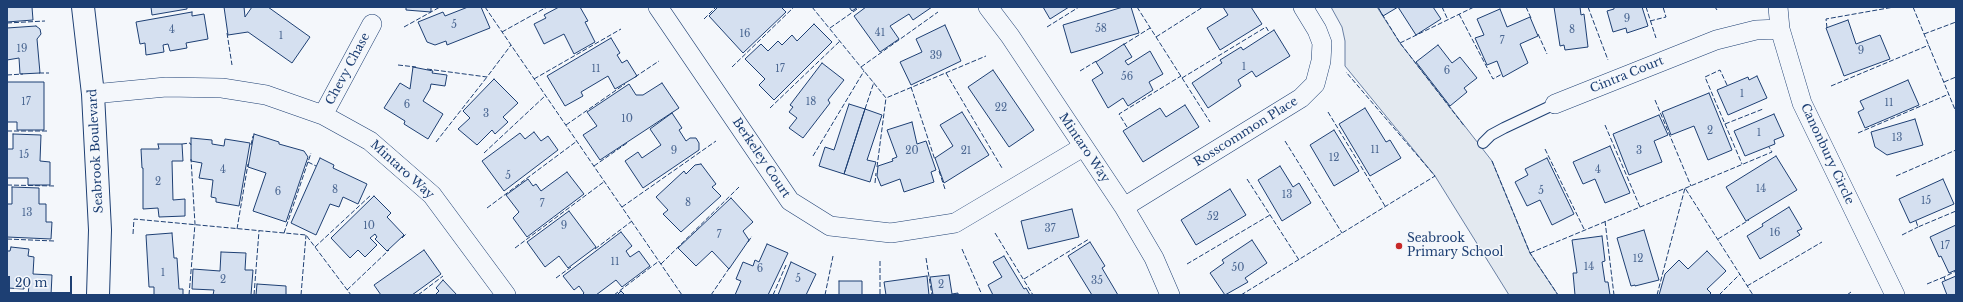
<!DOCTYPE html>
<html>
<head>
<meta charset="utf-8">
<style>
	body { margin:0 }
	#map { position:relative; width:1963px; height:302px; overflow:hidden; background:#f4f7fb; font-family:"Libre Baskerville",serif }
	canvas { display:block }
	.frame { position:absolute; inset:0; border:8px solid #1d3f73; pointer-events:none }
	.scale { position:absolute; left:8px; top:276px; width:64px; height:18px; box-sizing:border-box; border:2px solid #1d3f73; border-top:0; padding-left:5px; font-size:12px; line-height:14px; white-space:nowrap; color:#1d3f73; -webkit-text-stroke:3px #f4f7fb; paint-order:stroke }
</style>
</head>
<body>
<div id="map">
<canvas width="1963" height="302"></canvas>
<div class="frame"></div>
<div class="scale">20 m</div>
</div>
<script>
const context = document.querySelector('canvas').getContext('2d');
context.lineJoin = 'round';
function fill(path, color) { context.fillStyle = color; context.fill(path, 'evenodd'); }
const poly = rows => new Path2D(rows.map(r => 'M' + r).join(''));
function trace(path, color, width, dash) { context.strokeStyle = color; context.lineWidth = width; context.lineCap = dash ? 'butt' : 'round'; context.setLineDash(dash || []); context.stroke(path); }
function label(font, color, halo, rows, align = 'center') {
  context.font = font + ' "Libre Baskerville",serif'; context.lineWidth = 3; context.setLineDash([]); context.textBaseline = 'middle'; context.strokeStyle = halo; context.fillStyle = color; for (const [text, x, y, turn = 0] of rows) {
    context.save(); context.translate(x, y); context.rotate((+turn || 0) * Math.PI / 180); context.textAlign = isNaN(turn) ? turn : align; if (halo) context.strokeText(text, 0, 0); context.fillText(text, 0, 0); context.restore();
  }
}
const green = poly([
	[1331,7,1377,7,1400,43,1492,161,1530,253,1558,295,1509,295,1435,176,1345,66,1345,41,1342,27,1331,7]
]);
fill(green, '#e3e9f0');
trace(green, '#687fa3', 1);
const building = poly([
	[7,7,32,7,33,20,7,22,7,7],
	[151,7,187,7,187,9,152,15,151,7],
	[224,7,244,7,245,17,252,7,268,7,310,37,292,63,248,32,228,35,224,7],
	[406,7,431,7,431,12,406,10,406,7],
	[468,7,481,7,490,28,447,45,446,41,435,45,427,42,418,22,443,12,445,16,468,7],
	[559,7,580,7,588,21,585,22,595,42,574,54,564,34,544,44,534,24,546,18,544,15,559,7],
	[718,7,781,7,786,12,743,53,709,16,718,7],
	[849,7,858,7,852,11,849,7],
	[866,7,932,7,913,20,909,14,890,26,899,39,880,52,854,16,866,7],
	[1043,7,1069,7,1050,19,1043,7],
	[1123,7,1131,7,1139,33,1071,53,1063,25,1123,7],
	[1223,7,1251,7,1262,24,1220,50,1207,28,1228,15,1223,7],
	[1378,7,1398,7,1383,16,1378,7],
	[1398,7,1433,7,1441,19,1416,35,1398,7],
	[1554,7,1580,7,1581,15,1584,14,1588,47,1565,50,1564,45,1560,46,1554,7],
	[1614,7,1642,7,1648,26,1627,33,1626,28,1613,32,1607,11,1614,9,1614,7],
	[1500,9,1507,27,1530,17,1538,36,1520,44,1528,63,1503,77,1497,61,1487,65,1475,38,1484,35,1477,19,1500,9],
	[192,12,192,16,204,14,208,39,186,43,187,48,170,51,168,44,163,45,164,52,146,55,145,43,140,44,136,22,192,12],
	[1848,20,1856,44,1880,35,1890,59,1844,76,1826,28,1848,20],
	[814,24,832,42,774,100,759,85,765,79,745,59,761,44,768,51,778,41,782,45,792,35,797,41,814,24],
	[945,25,961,61,911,85,900,62,922,52,916,39,945,25],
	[36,26,40,29,41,34,37,39,40,73,20,74,19,58,7,60,7,28,36,26],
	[1274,30,1290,56,1256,77,1252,71,1238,80,1241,86,1208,108,1192,83,1222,63,1220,60,1241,47,1243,50,1274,30],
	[611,38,620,53,617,55,622,63,627,60,637,76,615,89,608,76,581,92,583,96,565,106,547,76,611,38],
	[1124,44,1132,57,1125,61,1128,65,1150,51,1163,74,1149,82,1153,90,1128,106,1123,98,1108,108,1092,80,1103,73,1096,62,1124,44],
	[1438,45,1452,63,1460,57,1477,78,1464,88,1467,92,1450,106,1416,62,1438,45],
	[822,63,844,80,828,100,830,103,803,138,789,128,797,118,789,112,793,107,790,105,822,63],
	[413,67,433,71,432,73,447,75,445,86,431,84,430,89,423,101,443,114,428,139,404,124,405,121,384,108,400,83,410,89,413,67],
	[993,70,1034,130,1009,147,968,87,993,70],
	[1757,76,1767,98,1728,115,1717,90,1748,77,1749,80,1757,76],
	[494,79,518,103,503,117,508,122,495,134,492,130,477,145,458,129,470,118,463,111,494,79],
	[1908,80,1919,105,1865,128,1858,112,1864,109,1860,101,1908,80],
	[7,82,44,82,44,130,17,130,17,122,7,122,7,82],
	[662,83,679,108,600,160,583,135,597,126,587,112,629,84,636,95,643,95,662,83],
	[1709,93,1732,150,1708,160,1694,126,1671,135,1662,112,1709,93],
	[849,104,865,109,844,174,819,166,825,147,834,150,849,104],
	[1185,105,1199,127,1143,162,1123,131,1160,108,1166,117,1185,105],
	[1365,108,1386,142,1390,140,1401,158,1370,176,1339,124,1365,108],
	[865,109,882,115,867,160,876,162,870,182,844,174,865,109],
	[962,112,989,155,944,183,935,158,953,146,940,125,962,112],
	[672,113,682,128,679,130,686,141,690,138,696,138,699,143,699,150,643,188,625,161,638,152,642,158,661,145,650,129,672,113],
	[1774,114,1784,136,1774,140,1775,144,1745,156,1734,131,1774,114],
	[1659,115,1668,135,1654,141,1662,162,1629,175,1613,134,1659,115],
	[1915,119,1923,145,1887,155,1875,147,1871,132,1915,119],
	[912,122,917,144,926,141,936,170,931,172,934,182,904,192,900,179,881,186,877,176,878,166,893,161,892,159,897,157,887,130,912,122],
	[1334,130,1359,171,1334,186,1310,145,1334,130],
	[534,132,541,141,548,136,558,150,504,191,482,161,520,133,525,139,534,132],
	[13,134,41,135,40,161,50,162,50,185,28,185,28,178,7,178,7,149,13,149,13,134],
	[254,134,279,142,279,144,304,151,308,157,286,222,253,211,266,173,248,167,254,134],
	[191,138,212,140,212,144,224,146,225,139,250,143,239,206,216,202,216,198,211,197,213,180,199,178,202,163,191,161,191,138],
	[158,144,182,144,183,161,172,161,173,200,185,199,185,216,159,217,158,208,143,209,143,168,142,168,141,149,159,149,158,144],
	[1610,146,1630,193,1605,203,1595,179,1583,184,1573,162,1610,146],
	[1776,156,1797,190,1746,221,1726,187,1776,156],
	[320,158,334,165,333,168,367,184,358,204,343,197,339,207,330,204,316,235,291,223,320,158],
	[1547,158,1574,214,1552,225,1540,200,1527,206,1515,182,1528,175,1525,169,1547,158],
	[701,164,716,184,712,187,721,196,681,232,663,214,668,210,656,197,684,171,686,174,695,165,701,164],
	[1280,166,1293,187,1299,183,1311,203,1282,221,1258,180,1280,166],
	[567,172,584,194,527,237,513,218,519,212,506,195,528,179,533,186,536,184,541,191,567,172],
	[1943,179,1954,204,1910,223,1899,199,1943,179],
	[12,187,39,188,39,204,46,204,46,222,52,222,51,239,7,237,7,204,12,204,12,187],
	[1230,189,1246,215,1196,245,1181,220,1230,189],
	[374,196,391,213,387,217,404,235,387,251,375,239,377,237,375,234,370,238,377,245,365,257,358,250,350,258,331,238,374,196],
	[731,198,753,222,743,231,749,240,729,269,712,251,696,266,678,248,731,198],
	[1789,207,1802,229,1797,231,1800,235,1760,259,1747,236,1763,226,1762,224,1789,207],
	[1072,209,1079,237,1028,249,1021,221,1072,209],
	[569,211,596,247,568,268,559,256,545,267,527,242,569,211],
	[1956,225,1956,270,1949,273,1941,256,1939,257,1930,237,1956,225],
	[1644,230,1659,280,1635,286,1635,285,1631,286,1617,238,1644,230],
	[621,232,632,246,626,251,630,257,639,251,650,266,622,287,616,280,596,295,582,295,584,293,579,286,574,290,563,276,621,232],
	[172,233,174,258,177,258,179,289,183,289,183,295,154,295,154,287,149,287,146,235,172,233],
	[1602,236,1605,261,1602,262,1605,282,1608,282,1610,295,1575,295,1573,273,1577,273,1572,240,1602,236],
	[1252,240,1267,263,1245,278,1248,282,1225,295,1210,273,1224,263,1222,260,1252,240],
	[1090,242,1105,266,1102,268,1118,295,1092,295,1068,256,1090,242],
	[767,244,788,253,768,295,735,295,741,281,736,279,743,262,753,266,755,260,759,262,767,244],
	[11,247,29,249,28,256,34,257,33,274,52,275,51,295,28,295,29,285,24,285,24,289,8,288,7,290,7,251,10,251,11,247],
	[424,250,441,274,412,295,381,295,374,285,424,250],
	[1707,251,1726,271,1707,289,1711,293,1709,295,1659,295,1665,274,1679,260,1688,269,1707,251],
	[221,252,246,253,245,270,253,270,251,295,213,295,214,290,192,289,193,269,220,271,221,252],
	[1004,256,1024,289,1026,288,1030,295,993,295,988,285,1002,277,993,262,1004,256],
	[791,262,816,274,806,295,778,295,791,262],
	[949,275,952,294,958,293,958,295,933,295,930,277,949,275],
	[927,276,929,295,886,295,884,282,927,276],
	[1956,276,1956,295,1947,295,1942,282,1956,276],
	[443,280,457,295,435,295,439,291,436,288,443,280],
	[839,281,862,281,862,295,839,295,839,281],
	[257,284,286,286,286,295,256,295,257,284],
	[621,291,625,295,617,295,621,291]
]);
fill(building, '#d5e0f0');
trace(building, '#1d3f73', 1);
const service = poly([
	[1483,143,1491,135,1504,128,1555,104]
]);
const minor = poly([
	[658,7,790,201,830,226,891,233,955,223,1083,147],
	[988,7,1010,36,1124,207,1154,258,1170,295],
	[1778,7,1780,29,1802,103,1895,295],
	[93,94,166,87,222,88,266,95,323,115,370,141,432,195,506,295],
	[1555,104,1716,40,1756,30,1780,29],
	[323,115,372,24],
	[1124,207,1301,98,1315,84,1321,61,1322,43,1317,30,1303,7]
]);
const tertiary = poly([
	[83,7,93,94,100,230,98,295]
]);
trace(service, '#1d3f73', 12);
trace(minor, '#1d3f73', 20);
trace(tertiary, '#1d3f73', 24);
trace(service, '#f4f7fb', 10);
trace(minor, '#f4f7fb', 19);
trace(tertiary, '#f4f7fb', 22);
trace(poly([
	[485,7,682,295],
	[812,7,886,98,986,56],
	[1137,7,1210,122],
	[1442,7,1448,20],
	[1526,7,1531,18],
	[1588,7,1608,60],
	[1646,7,1656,38],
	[1715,7,1717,10],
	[1913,7,1956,112],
	[1382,14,1400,43,1465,127],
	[1459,14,1493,79,1502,74],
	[704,19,716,7],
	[1650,21,1666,17,1663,7],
	[7,23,45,21],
	[404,27,440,7],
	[1047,27,1079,7],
	[830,28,860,7],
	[1827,28,1826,19,1894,7],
	[502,32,547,7],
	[227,33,232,65],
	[1538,34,1547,54],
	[1924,34,1956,22],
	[1156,37,1203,7],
	[1400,43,1474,7],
	[1123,45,1150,28],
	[398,65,416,67],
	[732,67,794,7],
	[861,67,938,12],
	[427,69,487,77,511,45],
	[1080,71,1098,60],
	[39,73,49,73],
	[946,73,1002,168],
	[7,75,23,74],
	[635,77,659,61],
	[1182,78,1266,27,1269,32],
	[534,79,621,29],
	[1944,82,1956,77],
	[1727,85,1720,70,1705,77,1742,164],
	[1831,86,1929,45],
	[911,87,935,160],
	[1655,100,1691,186],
	[770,108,840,41],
	[865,109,874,82],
	[1328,112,1385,206],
	[1725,124,1763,109],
	[566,125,625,84],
	[1605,125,1640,207],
	[1127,127,1119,114,1181,76],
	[7,131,47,131],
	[1858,133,1949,94],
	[1285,141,1342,233],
	[436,142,487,77],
	[182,144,190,143,191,145],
	[251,145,253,136],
	[1545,149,1584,229],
	[484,153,545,96],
	[813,156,864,71],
	[1492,161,1530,253,1558,295],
	[308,162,316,166],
	[594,166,627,143],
	[877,167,886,98],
	[939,171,945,189],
	[1896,176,1956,150],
	[1247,179,1299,260],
	[875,183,876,173],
	[7,185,55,186],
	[622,207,716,141],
	[487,208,577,141],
	[1605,221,1614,295],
	[1916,221,1918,227,1956,211],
	[237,229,248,164],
	[284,233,311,153],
	[995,233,1033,295],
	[133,234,134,219,306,235,351,295],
	[1902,235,1918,227],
	[402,238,407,233],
	[7,239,54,241],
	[1718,239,1749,220],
	[748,242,752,236],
	[315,247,371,195],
	[515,248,605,181],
	[595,249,632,221],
	[962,249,982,295],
	[1530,253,1772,152,1769,147],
	[926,258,932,295],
	[880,261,880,295],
	[661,264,739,187],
	[1187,264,1270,215],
	[556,278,571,267],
	[1024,279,1089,239],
	[1945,280,1944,277,1956,271],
	[1927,284,1944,277],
	[1747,286,1822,242],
	[347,290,389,250],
	[7,294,19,295],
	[189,295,195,224,191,159],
	[254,295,259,231],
	[301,295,306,235],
	[418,295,443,276],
	[614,295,659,261],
	[711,295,730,267],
	[773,295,786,265],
	[825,295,833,256],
	[1241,295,1435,176,1346,72],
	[1657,295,1685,188,1753,295],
	[1719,295,1740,274],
	[1847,295,1851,292]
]), '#1d3f73', 1, [5, 2]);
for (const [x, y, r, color] of [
	[1399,246,4,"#c62828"]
]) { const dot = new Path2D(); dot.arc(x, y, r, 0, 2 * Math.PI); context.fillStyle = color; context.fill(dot); trace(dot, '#f4f7fb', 1.5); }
label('10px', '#4b6792', null, [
	["9",1627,19],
	["5",454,25],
	["58",1101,29],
	["4",172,30],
	["8",1572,30],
	["41",880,33],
	["16",745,34],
	["1",281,36],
	["7",1502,41],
	["19",22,49],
	["9",1861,51],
	["39",936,56],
	["1",1244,67],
	["11",596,69],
	["17",780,69],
	["6",1447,71],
	["56",1127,77],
	["1",1742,94],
	["17",26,102],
	["18",811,102],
	["11",1889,103],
	["6",407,105],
	["22",1001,108],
	["3",486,114],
	["10",627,119],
	["2",1710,131],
	["1",1759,133],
	["13",1897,138],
	["11",1375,150],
	["9",674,151],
	["20",912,151],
	["21",966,151],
	["3",1639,151],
	["15",24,155],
	["12",1334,158],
	["4",223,170],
	["4",1598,170],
	["5",508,176],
	["2",158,182],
	["14",1761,189],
	["8",335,190],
	["5",1541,191],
	["6",278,192],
	["13",1287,195],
	["15",1926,201],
	["8",688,203],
	["7",542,204],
	["13",27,213],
	["52",1213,217],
	["10",369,226],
	["9",564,226],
	["37",1050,229],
	["16",1775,233],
	["7",719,235],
	["17",1945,246],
	["12",1638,259],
	["11",615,262],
	["14",1589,267],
	["50",1238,268],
	["6",760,269],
	["1",163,273],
	["5",798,279],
	["2",223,280],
	["35",1097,281],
	["2",941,285]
]);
label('12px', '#1d3f73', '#f4f7fb', [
	["Chevy Chase",348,69,-62],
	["Cintra Court",1627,75,-22],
	["Rosscommon Place",1246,132,-32],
	["Mintaro Way",1084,148,56],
	["Seabrook Boulevard",96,151,-93],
	["Canonbury Circle",1827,154,65],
	["Berkeley Court",761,158,56],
	["Mintaro Way",402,170,42]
]);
label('12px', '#1d3f73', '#f4f7fb', [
	["Seabrook",1407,239],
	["Primary School",1407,253]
], 'left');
</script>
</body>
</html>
